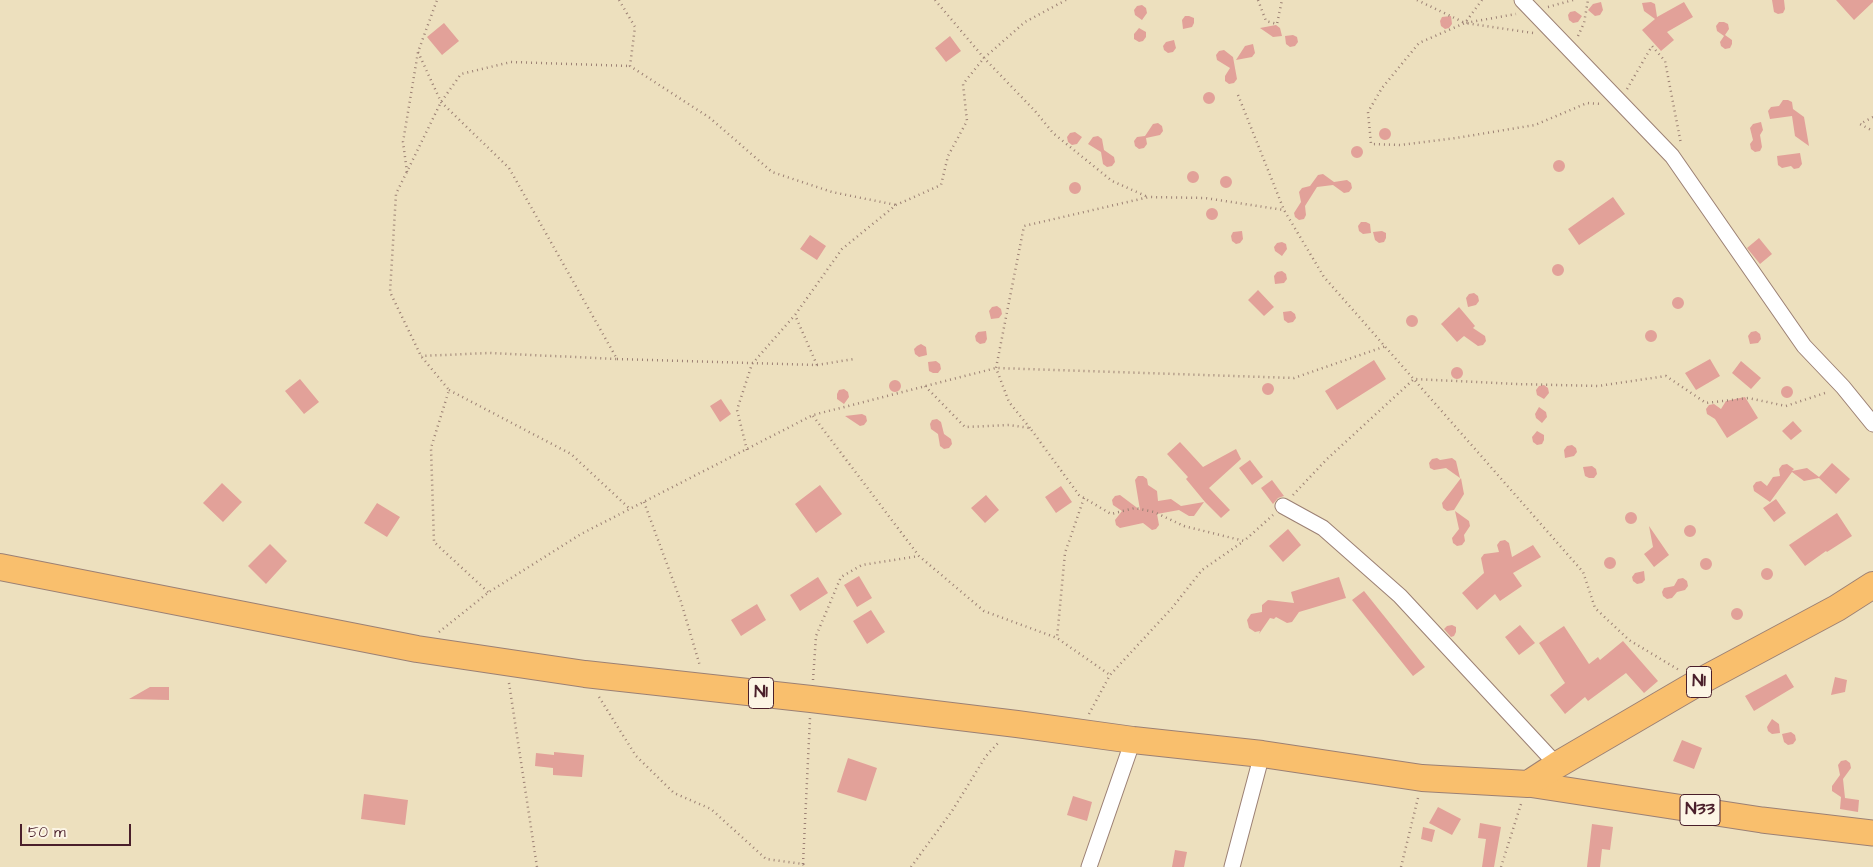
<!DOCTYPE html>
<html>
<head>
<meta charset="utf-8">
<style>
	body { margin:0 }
	#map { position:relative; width:1873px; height:867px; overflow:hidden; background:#ede0be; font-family:"Architects Daughter",sans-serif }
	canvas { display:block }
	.scale { position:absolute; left:20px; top:824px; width:111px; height:22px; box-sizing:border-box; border:2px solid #4a1f2b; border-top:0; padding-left:6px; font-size:15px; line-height:18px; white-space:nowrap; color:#4a1f2b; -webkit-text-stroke:4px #fcf5e5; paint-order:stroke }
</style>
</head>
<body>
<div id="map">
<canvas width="1873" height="867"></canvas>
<div class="scale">50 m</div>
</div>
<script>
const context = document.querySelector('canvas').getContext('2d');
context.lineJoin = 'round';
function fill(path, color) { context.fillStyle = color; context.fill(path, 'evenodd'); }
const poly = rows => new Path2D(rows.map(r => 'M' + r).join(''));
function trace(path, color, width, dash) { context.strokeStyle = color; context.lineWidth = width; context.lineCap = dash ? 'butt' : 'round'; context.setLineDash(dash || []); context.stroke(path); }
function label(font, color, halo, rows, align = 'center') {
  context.font = font + ' "Architects Daughter",sans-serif'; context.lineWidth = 4; context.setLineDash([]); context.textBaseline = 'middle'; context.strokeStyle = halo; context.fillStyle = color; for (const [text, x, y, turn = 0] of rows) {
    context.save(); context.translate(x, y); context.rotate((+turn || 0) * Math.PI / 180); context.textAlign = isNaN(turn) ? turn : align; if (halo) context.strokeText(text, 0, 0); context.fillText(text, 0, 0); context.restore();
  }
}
fill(poly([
	[1772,0,1784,0,1785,9,1783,13,1778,14,1774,12],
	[1836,0,1873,0,1873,2,1854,20],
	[1601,2,1603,10,1600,15,1595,16,1588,10,1593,4],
	[1651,2,1655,4,1657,17,1684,2,1693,17,1667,32,1674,40,1661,51,1642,30,1655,19,1644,11,1642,3],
	[1142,5,1146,8,1147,13,1142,20,1135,15,1134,10,1137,6],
	[1575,11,1582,16,1578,22,1573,23,1569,20,1568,15,1570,12],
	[1185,16,1189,16,1194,18,1194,23,1192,27,1183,29,1182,20],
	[1451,16,1452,24,1449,28,1445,29,1441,26,1440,21,1442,17],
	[1719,22,1724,22,1728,24,1729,29,1725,35,1732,40,1732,44,1730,48,1725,49,1721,46,1720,42,1724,36,1717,31,1716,26],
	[444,23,459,41,442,55,427,37],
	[1276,25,1280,28,1282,36,1273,37,1260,28],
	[1139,28,1146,32,1146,37,1143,41,1139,42,1134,39,1134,34],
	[1293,35,1297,37,1298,42,1295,46,1290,47,1286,44,1285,36],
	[950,36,961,51,946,62,935,48],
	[1174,40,1176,48,1173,52,1168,53,1164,50,1163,46,1166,42],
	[1253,44,1255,53,1252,57,1236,60,1245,46],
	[1224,50,1233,57,1237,79,1234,83,1229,84,1225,81,1225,76,1230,68,1217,60,1216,55,1219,51],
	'1203 98a6 6 0 1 1 12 0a6 6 0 1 1-12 0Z',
	[1783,100,1788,100,1792,102,1793,109,1804,117,1809,146,1795,136,1792,116,1770,119,1768,111,1771,107,1779,106],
	[1761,122,1763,130,1760,135,1762,147,1760,151,1755,152,1751,149,1750,144,1753,140,1750,128,1753,124],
	[1158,123,1162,126,1163,131,1160,135,1146,138,1147,144,1144,148,1139,149,1135,146,1134,141,1137,137,1145,136,1153,124],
	'1379 134a6 6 0 1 1 12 0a6 6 0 1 1-12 0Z',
	[1075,132,1082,137,1077,144,1072,145,1068,142,1067,137,1070,133],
	[1098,136,1102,139,1104,150,1114,157,1115,162,1112,166,1107,167,1103,164,1101,152,1088,144,1093,137],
	'1351 152a6 6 0 1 1 12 0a6 6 0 1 1-12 0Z',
	[1800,153,1802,164,1799,168,1794,169,1791,166,1782,168,1778,165,1777,156],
	'1553 166a6 6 0 1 1 12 0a6 6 0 1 1-12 0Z',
	'1187 177a6 6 0 1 1 12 0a6 6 0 1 1-12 0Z',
	[1323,174,1334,182,1347,180,1351,183,1352,188,1349,192,1344,193,1333,185,1317,187,1305,206,1306,215,1304,219,1299,220,1295,217,1294,213,1301,202,1299,192,1302,188,1310,186,1318,175],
	'1220 182a6 6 0 1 1 12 0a6 6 0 1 1-12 0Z',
	'1069 188a6 6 0 1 1 12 0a6 6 0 1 1-12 0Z',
	[1613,197,1625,214,1579,245,1568,229],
	'1206 214a6 6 0 1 1 12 0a6 6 0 1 1-12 0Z',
	[1361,222,1366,222,1370,224,1371,233,1363,234,1359,231,1358,226],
	[1242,231,1243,239,1240,243,1236,244,1232,241,1231,236,1233,232],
	[1382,231,1386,233,1386,238,1384,242,1379,243,1375,240,1373,232],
	[810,235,826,246,817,260,800,249],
	[1759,238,1772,254,1760,264,1747,248],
	[1282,242,1286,244,1287,249,1282,256,1275,251,1274,247,1277,243],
	'1552 270a6 6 0 1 1 12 0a6 6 0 1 1-12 0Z',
	[1282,271,1286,274,1287,279,1284,283,1275,284,1274,276,1277,272],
	[1258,290,1274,307,1264,316,1248,300],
	[1474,293,1478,296,1479,301,1476,305,1468,307,1466,298,1469,294],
	'1672 303a6 6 0 1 1 12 0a6 6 0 1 1-12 0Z',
	[997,306,1001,309,1002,314,999,318,991,319,989,311,992,307],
	[1459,307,1475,326,1473,328,1485,336,1486,341,1483,345,1478,346,1464,336,1457,342,1441,324],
	[1291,311,1295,314,1296,318,1293,322,1288,323,1284,320,1283,312],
	'1406 321a6 6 0 1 1 12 0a6 6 0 1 1-12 0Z',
	'1645 336a6 6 0 1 1 12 0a6 6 0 1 1-12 0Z',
	[986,331,987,339,985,343,980,344,976,341,975,336,978,332],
	[1756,331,1760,334,1761,339,1758,343,1750,344,1748,336,1751,332],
	[921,344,926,347,927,355,919,357,915,354,914,349,917,346],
	[1710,359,1720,376,1696,390,1685,373],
	[1374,360,1386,379,1337,410,1325,391],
	[936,361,940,364,941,369,938,373,933,373,929,371,928,362],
	[1741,361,1761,378,1751,389,1732,373],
	'1451 373a6 6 0 1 1 12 0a6 6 0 1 1-12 0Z',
	[300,379,319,402,304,414,285,391],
	'889 386a6 6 0 1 1 12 0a6 6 0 1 1-12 0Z',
	'1262 389a6 6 0 1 1 12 0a6 6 0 1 1-12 0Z',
	[1544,385,1548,388,1549,393,1544,399,1537,395,1536,390,1539,386],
	'1781 392a6 6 0 1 1 12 0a6 6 0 1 1-12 0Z',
	[844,389,848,392,849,397,844,404,837,399,837,394,839,390],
	[1745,397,1758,418,1727,438,1715,419,1707,414,1706,409,1709,405,1714,404,1721,409,1726,401],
	[721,399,731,414,720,422,710,406],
	[1539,407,1546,412,1547,417,1542,423,1536,418,1535,414],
	[862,414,866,416,867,421,864,425,860,426,845,416],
	[937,419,941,422,944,434,951,439,952,444,949,448,944,449,940,446,938,434,931,429,930,424,932,420],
	[1793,421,1802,431,1791,440,1782,431],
	[1537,431,1544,435,1544,440,1542,444,1537,445,1533,442,1532,437],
	[1180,442,1203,467,1236,449,1241,459,1209,488,1230,510,1221,518,1205,502,1186,479,1188,477,1167,454],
	[1572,445,1576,448,1577,452,1574,456,1565,458,1564,450,1567,446],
	[1437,458,1440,460,1452,458,1456,461,1460,478,1446,468,1434,470,1430,468,1429,463,1432,459],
	[1250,460,1263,477,1252,485,1239,468],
	[1832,463,1850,479,1836,494,1819,478,1804,481,1792,472,1770,502,1754,491,1753,486,1756,482,1761,481,1767,486,1773,477,1780,476,1779,469,1782,465,1787,464,1794,469,1792,471,1807,468,1819,477],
	[1592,466,1596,469,1597,474,1594,478,1589,478,1585,476,1583,467],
	[1138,476,1143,476,1147,479,1148,485,1157,491,1158,501,1171,499,1181,506,1204,502,1194,516,1189,516,1179,510,1157,514,1159,525,1156,529,1152,530,1143,523,1120,528,1116,525,1115,520,1122,511,1113,505,1112,500,1115,496,1120,495,1140,510,1135,480],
	[1461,478,1464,494,1454,510,1447,511,1443,508,1442,503],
	[1272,480,1284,496,1278,498,1273,504,1261,488],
	[222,483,242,502,223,522,203,503],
	[820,485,842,514,816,533,795,504],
	[1061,486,1072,502,1056,513,1045,497],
	[986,495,999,510,985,523,971,508],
	[1776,499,1786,513,1774,522,1763,508],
	[377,503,400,517,387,537,364,523],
	[1455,511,1469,521,1470,526,1464,535,1465,541,1462,545,1457,546,1453,543,1452,538,1459,529],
	'1625 518a6 6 0 1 1 12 0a6 6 0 1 1-12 0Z',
	[1837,513,1852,536,1827,552,1826,551,1805,566,1789,545],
	'1684 531a6 6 0 1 1 12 0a6 6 0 1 1-12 0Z',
	[1649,526,1669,555,1654,567,1644,554,1653,547],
	[1288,529,1301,545,1283,562,1269,546],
	[1505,540,1509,543,1512,557,1533,545,1541,557,1513,573,1522,586,1500,601,1495,594,1477,610,1462,593,1484,573,1481,558,1484,554,1499,552,1497,545,1500,541],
	[270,544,287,561,266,584,248,566],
	'1604 563a6 6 0 1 1 12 0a6 6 0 1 1-12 0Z',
	'1700 564a6 6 0 1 1 12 0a6 6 0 1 1-12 0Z',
	'1761 574a6 6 0 1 1 12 0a6 6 0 1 1-12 0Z',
	[1644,571,1645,580,1642,583,1637,584,1633,581,1632,577,1635,573],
	[859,576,872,598,857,607,844,585],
	[818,577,828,593,800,611,790,595],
	[1339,577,1346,598,1299,612,1292,622,1287,623,1276,617,1274,619,1270,618,1259,634,1260,631,1255,632,1249,628,1247,620,1251,614,1262,612,1262,605,1268,600,1294,603,1291,592],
	[1683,578,1687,581,1688,586,1685,590,1677,592,1672,598,1667,599,1663,596,1662,592,1664,588,1674,586,1678,579],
	[1364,591,1425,667,1413,676,1352,600],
	[757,604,766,620,741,636,731,620],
	'1731 614a6 6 0 1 1 12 0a6 6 0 1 1-12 0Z',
	[871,610,885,632,867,644,853,621],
	[1452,625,1456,627,1456,632,1454,636,1451,637,1444,629,1447,626],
	[1520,625,1535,643,1519,655,1505,637],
	[1564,626,1589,664,1598,657,1600,660,1623,641,1658,681,1644,693,1626,673,1588,701,1585,697,1565,714,1550,695,1565,683,1539,643],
	[1786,674,1794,687,1754,711,1745,696],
	[1835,677,1847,680,1845,692,1831,695],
	[150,687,169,687,169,700,129,699],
	[1772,719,1779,724,1780,733,1772,734,1768,731,1767,727],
	[1791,732,1795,735,1796,740,1793,744,1788,745,1784,742,1782,734],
	[1682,740,1702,748,1694,769,1673,761],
	[554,752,584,755,582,777,553,775,553,768,535,766,536,753,554,755],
	[848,758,877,768,866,801,837,792],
	[1846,760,1850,763,1851,768,1843,779,1845,798,1859,800,1858,812,1840,809,1841,797,1832,791,1832,786,1840,775,1838,765,1841,761],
	[364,794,408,800,405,825,361,819],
	[1073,796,1092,802,1087,821,1067,815],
	[1438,807,1461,819,1452,835,1429,823],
	[1480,823,1501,827,1494,867,1482,867,1486,839,1478,838],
	[1592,824,1613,827,1610,850,1602,849,1600,867,1587,867],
	[1423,827,1435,830,1432,842,1421,839],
	[1175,850,1187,852,1184,867,1172,867]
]), '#e2a199');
const minor = poly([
	[1522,0,1672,156,1804,346,1843,387,1873,424],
	[1283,506,1323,528,1400,596,1557,765],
	[1089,867,1133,740],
	[1232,867,1262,754]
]);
const primary = poly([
	[1528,784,1762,820,1873,833]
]);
const trunk = poly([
	[0,567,417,649,585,674,811,699,1017,724,1133,740,1262,754,1422,778,1528,784,1557,765,1699,682,1837,608,1873,585]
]);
trace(minor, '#9c8074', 17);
trace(primary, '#9c8074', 27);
trace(trunk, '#9c8074', 28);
trace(poly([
	[619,0,635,27,630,66,710,118,772,172,832,192,896,205],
	[935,0,984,58,1035,111,1053,133,1112,181,1148,197],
	[1258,0,1266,21,1277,24,1282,0],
	[1417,0,1465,23],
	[1482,0,1465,23,1516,14],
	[1548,7,1573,0],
	[1533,33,1465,23,1419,43,1382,88,1368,112,1371,144,1400,145,1456,138,1535,125,1587,103,1602,104],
	[1578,36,1584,23,1588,0],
	[418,52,441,102,509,168,617,359,489,353,421,356],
	[1627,89,1652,46,1665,61,1681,144],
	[1238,95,1284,210,1324,277,1583,572,1595,608,1629,640,1679,670],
	[1873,117,1860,124,1873,131],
	[407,172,403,142,418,52,437,0],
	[617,359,817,365,854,359],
	[817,365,795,315,842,249,896,205,941,185,948,156,967,121,963,84,984,58,1025,22,1066,0],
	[925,386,965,427,1009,425,1030,428,1079,495,1111,514,1135,508,1154,512,1184,526,1244,541,1273,515],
	[449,390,571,454,630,509],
	[813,416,919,556,984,611,1057,638],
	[1030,428,1009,402,996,368,1024,226,1149,197,1205,198,1284,210],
	[747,450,737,410,752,364,795,315],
	[1293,495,1327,459,1414,379,1516,384,1598,386,1666,376,1706,403,1748,398,1786,406,1828,392],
	[1084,498,1065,553,1057,638,1110,675],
	[644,502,681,602,700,666],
	[488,592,434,542,431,448,449,390,421,356,390,292,396,194,441,102,461,74,511,62,630,66],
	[439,632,489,592,581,534,813,415,996,368,1294,378,1386,346],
	[813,680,816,636,841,577,862,565,919,556],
	[509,683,537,867],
	[599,697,636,756,674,793,711,809,766,859,803,864,805,867],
	[1089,714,1110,675,1172,608,1202,570,1244,541],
	[803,864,810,718],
	[911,867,952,811,986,756,999,742],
	[1401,867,1418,798],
	[1501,867,1521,804]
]), '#9c8074', 2.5, [1, 4]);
trace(minor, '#fff', 15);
trace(primary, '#f9bf6d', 25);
trace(trunk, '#f9bf6d', 26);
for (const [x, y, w] of [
	[1699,682,25],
	[761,693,25],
	[1700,810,40]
]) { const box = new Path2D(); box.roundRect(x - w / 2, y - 15.5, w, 31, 4); context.fillStyle = '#fcf5e5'; context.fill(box); trace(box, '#4a1f2b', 1); }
label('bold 18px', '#4a1f2b', null, [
	["N1",1699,682],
	["N1",761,693],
	["N33",1700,810]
]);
</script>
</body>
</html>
